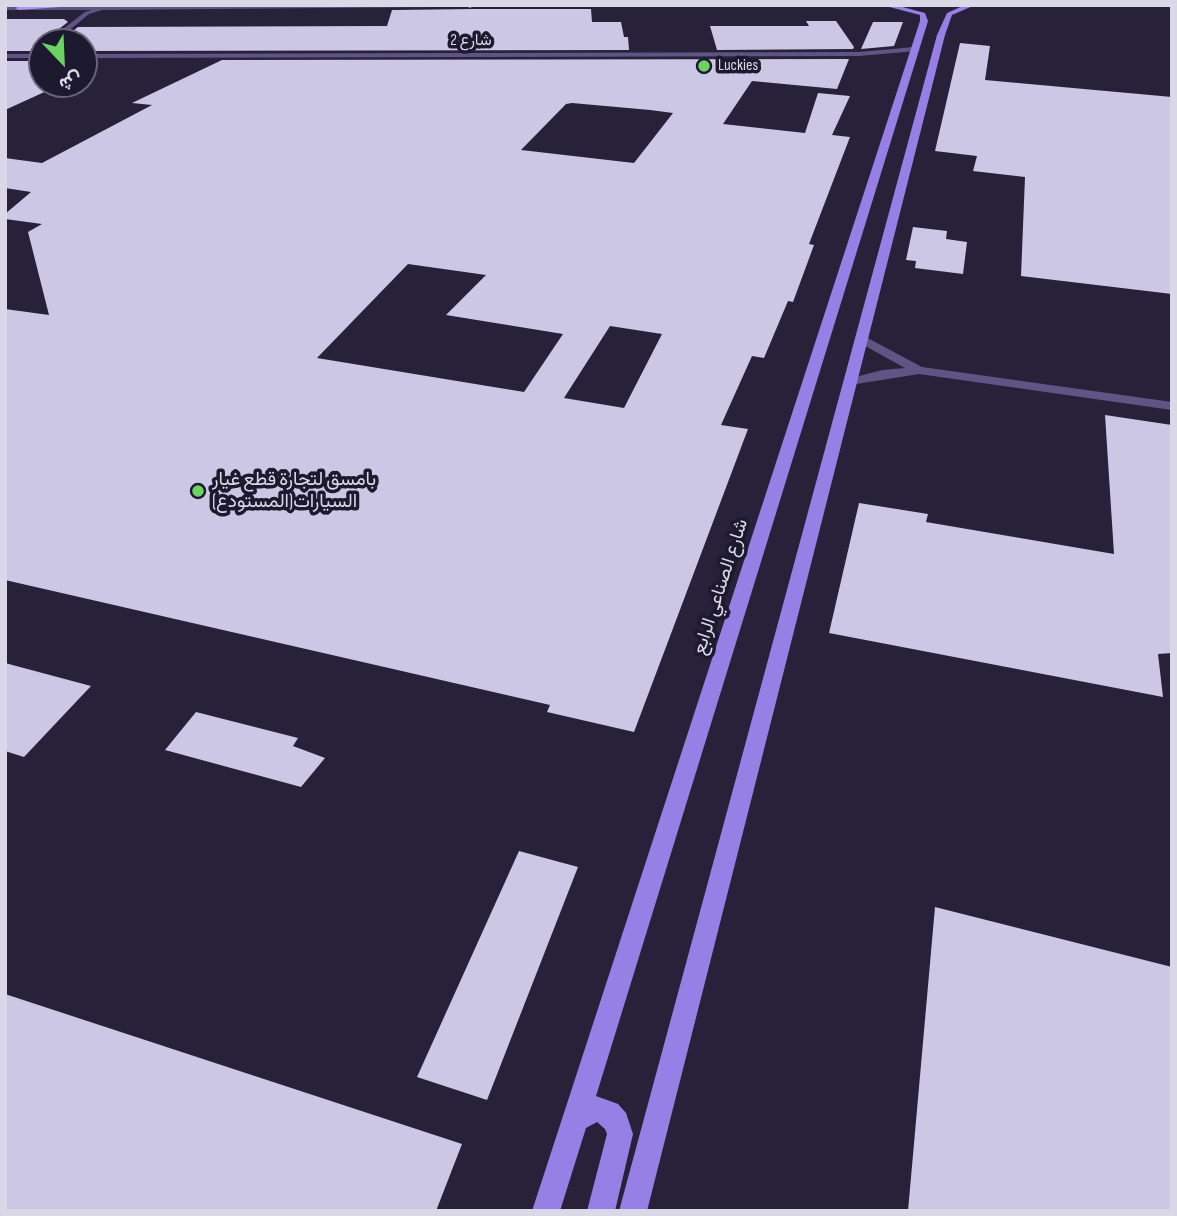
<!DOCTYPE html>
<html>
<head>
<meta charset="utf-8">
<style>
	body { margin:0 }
	#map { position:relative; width:1177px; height:1216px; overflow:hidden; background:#272239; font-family:"Sofia Sans Condensed",Vazirmatn,sans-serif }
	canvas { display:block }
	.frame { position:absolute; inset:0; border:7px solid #dad8e7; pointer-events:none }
	.north { position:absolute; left:28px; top:28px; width:70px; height:70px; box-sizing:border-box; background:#1d192e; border:2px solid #696578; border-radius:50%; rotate:157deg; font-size:19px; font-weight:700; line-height:28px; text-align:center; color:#dad8e7 }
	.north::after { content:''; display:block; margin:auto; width:24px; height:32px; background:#6bd362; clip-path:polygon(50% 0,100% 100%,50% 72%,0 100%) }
</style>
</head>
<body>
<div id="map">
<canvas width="1177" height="1216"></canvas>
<div class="frame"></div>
<div class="north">ش</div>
</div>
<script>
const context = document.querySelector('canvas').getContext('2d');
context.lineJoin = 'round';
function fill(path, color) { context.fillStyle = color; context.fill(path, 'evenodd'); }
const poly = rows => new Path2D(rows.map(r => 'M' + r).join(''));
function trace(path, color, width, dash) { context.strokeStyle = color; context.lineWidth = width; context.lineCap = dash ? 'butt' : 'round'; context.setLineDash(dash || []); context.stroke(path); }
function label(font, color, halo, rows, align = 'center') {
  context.font = font + ' "Sofia Sans Condensed",Vazirmatn,sans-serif'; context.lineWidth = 7; context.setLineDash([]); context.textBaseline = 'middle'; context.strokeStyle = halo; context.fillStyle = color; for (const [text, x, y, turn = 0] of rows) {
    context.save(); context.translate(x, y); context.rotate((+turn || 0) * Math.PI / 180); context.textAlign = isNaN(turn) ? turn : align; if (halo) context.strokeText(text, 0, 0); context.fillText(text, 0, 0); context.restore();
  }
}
fill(poly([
	[474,9,591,9,592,22,621,22,624,37,628,37,629,50,84,51,84,42,59,42,78,27,387,26,392,10],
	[5,19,64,19,68,22,42,42,42,51,5,51],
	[806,21,836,21,854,47,853,49,717,50,710,26,809,26],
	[873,22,903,22,894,46,861,49],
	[960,43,990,46,985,80,1172,97,1172,294,1021,276,1025,177,973,171,977,156,935,151],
	[849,59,837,89,752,81,723,124,805,133,818,93,850,96,832,135,850,137,809,244,814,245,793,302,788,301,764,358,752,356,721,425,748,429,634,732,547,712,550,705,5,580,5,309,49,315,28,232,42,224,5,219,5,214,31,192,5,188,5,158,42,163,152,105,132,103,222,60],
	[572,103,650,110,673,113,634,163,521,150,566,104],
	[408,264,486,275,446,315,563,334,524,392,317,358],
	[610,326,662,334,624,408,564,398],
	[5,61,42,61,42,84,62,84,5,110],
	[913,227,947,231,946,239,967,242,963,274,915,268,916,261,906,260],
	[1105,415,1172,425,1172,653,1158,654,1163,697,829,633,859,503,928,514,926,522,1114,554],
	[5,663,91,686,24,757,5,751],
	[196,712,298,738,293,746,325,758,301,787,165,750],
	[519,851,578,867,487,1100,417,1077],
	[935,907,1172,967,1172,1211,908,1211],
	[5,994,462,1144,436,1211,5,1211]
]), '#cbc7e5');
fill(poly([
	[659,5,102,10,89,14,55,42,46,42,85,12,92,10,5,10,5,6,659,5],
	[914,47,917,51,859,56,84,58,84,54,859,52,914,47],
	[5,54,42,54,42,58,5,58,5,54],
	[862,335,922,367,1172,402,1172,410,919,374,844,386,844,380,882,370,905,368,858,342,856,339,862,335]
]), '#5e5585');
fill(poly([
	[882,5,895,5,925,13,928,21,596,1096,618,1104,626,1113,633,1134,615,1211,587,1211,607,1134,605,1129,597,1122,586,1128,560,1211,532,1211,920,21,920,15,882,5],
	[965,5,975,5,952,15,945,35,647,1211,619,1211,937,35,947,13,965,5]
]), '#9680e5');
fill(poly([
	[88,5,19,10,15,8,26,5,88,5],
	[464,5,474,5,474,6,470,8,464,5]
]), '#ab97f8');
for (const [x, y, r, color] of [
	[704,66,7,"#6bd362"],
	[198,491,7,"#6bd362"]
]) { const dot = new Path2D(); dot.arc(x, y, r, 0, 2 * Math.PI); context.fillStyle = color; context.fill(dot); trace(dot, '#1d192e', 2.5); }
label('16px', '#dad8e7', '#1d192e', [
	["شارع 2",471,41]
]);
label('16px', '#dad8e7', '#1d192e', [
	["Luckies",718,66]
], 'left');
label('19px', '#dad8e7', '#1d192e', [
	["بامسق لتجارة قطع غيار",212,480],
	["السيارات(المستودع)",212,502]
], 'left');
label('19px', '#dad8e7', '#1d192e', [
	["شارع الصناعي الرابع",721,587,-72]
]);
</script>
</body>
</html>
